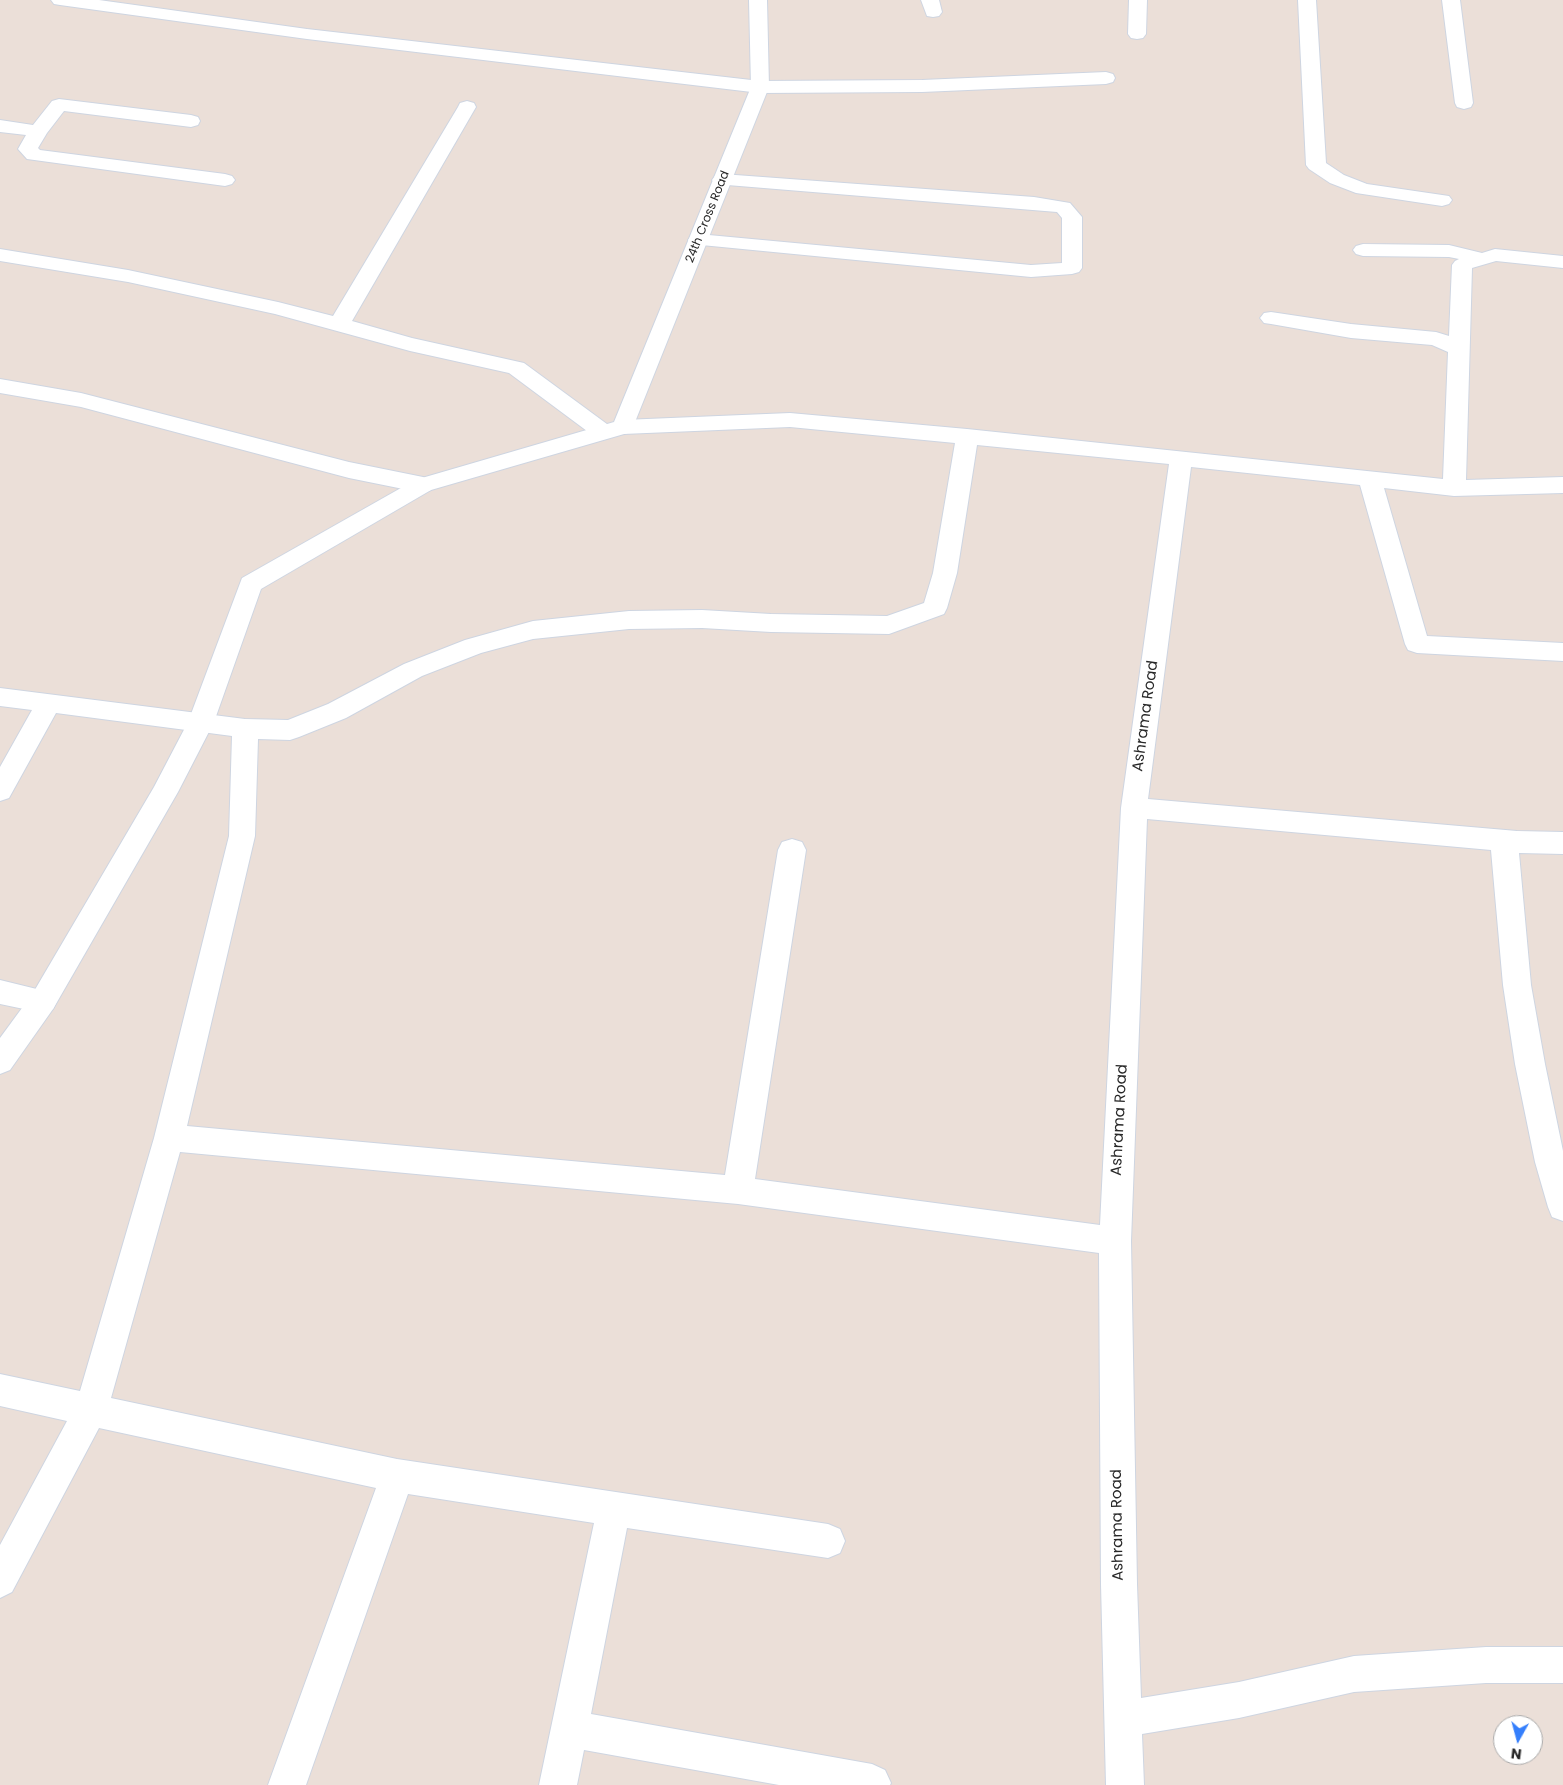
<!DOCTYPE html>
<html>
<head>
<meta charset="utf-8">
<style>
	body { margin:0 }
	#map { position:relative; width:1563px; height:1785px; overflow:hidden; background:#ebdfd8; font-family:Poppins,sans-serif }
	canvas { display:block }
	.north { position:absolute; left:1493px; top:1715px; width:50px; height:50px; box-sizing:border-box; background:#fff; border:1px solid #a9a9a9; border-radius:50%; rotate:187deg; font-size:14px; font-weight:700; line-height:20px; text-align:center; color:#282828 }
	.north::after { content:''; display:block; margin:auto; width:18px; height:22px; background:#357ffc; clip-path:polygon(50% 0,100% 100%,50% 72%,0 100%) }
</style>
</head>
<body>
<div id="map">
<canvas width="1563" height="1785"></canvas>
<div class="north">N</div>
</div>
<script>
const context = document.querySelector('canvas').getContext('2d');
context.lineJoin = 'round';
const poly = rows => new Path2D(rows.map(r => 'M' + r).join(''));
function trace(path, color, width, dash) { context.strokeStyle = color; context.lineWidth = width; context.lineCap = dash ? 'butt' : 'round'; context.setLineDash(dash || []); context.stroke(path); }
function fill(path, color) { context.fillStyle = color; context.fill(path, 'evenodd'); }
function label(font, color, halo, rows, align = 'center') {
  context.font = font + ' Poppins,sans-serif'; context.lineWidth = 5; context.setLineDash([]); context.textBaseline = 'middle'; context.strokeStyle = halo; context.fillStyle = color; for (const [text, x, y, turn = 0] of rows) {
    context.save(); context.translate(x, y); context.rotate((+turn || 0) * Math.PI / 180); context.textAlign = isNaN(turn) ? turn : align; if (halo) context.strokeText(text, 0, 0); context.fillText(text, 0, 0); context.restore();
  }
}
const minor = poly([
	[51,0,99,0,307,29,760,81,922,80,1106,72,1113,74,1115,78,1113,82,1106,84,922,92,760,93,307,39,60,5,54,4,51,0],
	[921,0,939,0,942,12,939,16,933,17,927,16,921,0],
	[1129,0,1147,0,1146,34,1143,38,1137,39,1131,38,1128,34,1129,0],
	[1298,0,1316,0,1326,163,1344,175,1367,184,1449,196,1452,200,1449,204,1442,206,1356,193,1330,183,1309,169,1306,165,1298,0],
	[1442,0,1460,0,1473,103,1471,107,1464,109,1457,107,1455,103,1442,0],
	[59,99,191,115,198,117,200,121,198,125,191,127,64,111,47,133,38,148,40,150,225,174,232,176,235,180,232,184,225,186,27,159,18,149,26,135,0,132,0,120,33,125,52,101,59,99],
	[467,101,474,103,476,107,352,321,412,338,524,363,611,427,614,432,611,437,603,439,595,437,509,373,410,351,275,314,128,282,0,261,0,249,128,270,278,302,333,316,458,107,460,103,467,101],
	[722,174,1034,197,1070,203,1082,217,1082,268,1079,272,1072,274,1031,277,691,244,688,240,691,236,698,234,1031,265,1062,263,1062,218,1057,212,715,184,712,180,715,176,722,174],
	[1363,244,1449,245,1482,253,1495,249,1563,256,1563,268,1496,261,1472,268,1466,480,1563,477,1563,493,1454,496,1384,488,1427,636,1563,643,1563,661,1417,653,1408,650,1405,644,1360,485,1191,467,1148,799,1517,831,1563,832,1563,854,1519,853,1531,985,1545,1064,1563,1151,1563,1221,1552,1217,1548,1207,1535,1162,1515,1064,1503,985,1491,850,1147,819,1131,1241,1137,1584,1141,1698,1239,1682,1354,1656,1486,1647,1563,1647,1563,1683,1486,1683,1354,1692,1239,1718,1142,1734,1144,1785,1106,1785,1101,1584,1099,1253,738,1204,180,1152,111,1398,397,1459,828,1524,840,1529,845,1541,840,1553,828,1558,627,1528,591,1714,872,1764,885,1770,891,1783,890,1785,779,1785,584,1750,577,1785,539,1785,594,1523,408,1494,306,1785,268,1785,376,1488,99,1428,12,1592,0,1598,0,1545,67,1421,0,1406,0,1374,80,1391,154,1138,229,836,232,736,56,713,9,798,0,801,0,767,32,710,0,706,0,688,245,719,288,720,328,704,404,664,465,640,533,621,629,611,702,610,771,614,887,616,924,603,933,573,955,443,790,427,623,434,615,432,612,427,615,422,623,420,790,413,967,429,1443,479,1448,352,1432,345,1351,338,1271,324,1264,323,1260,318,1264,313,1271,312,1351,324,1436,332,1449,336,1452,265,1455,261,1459,259,1449,257,1363,256,1356,254,1353,250,1356,246,1363,244],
	[977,445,1169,464,1121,808,1100,1225,755,1179,806,850,802,842,792,839,782,842,778,850,725,1175,187,1126,255,836,258,739,290,740,299,737,346,718,422,676,481,653,533,639,629,629,702,628,771,632,889,634,944,614,947,608,957,573,977,445],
	[0,379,81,393,349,462,423,477,431,480,434,485,431,490,423,493,349,478,81,407,0,393,0,379],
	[0,980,53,993,57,1001,53,1009,43,1013,0,1004,0,980]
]);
const tertiary = poly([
	[749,0,767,0,769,87,631,432,431,490,261,589,214,722,178,792,53,1009,10,1070,0,1074,0,1038,33,993,154,787,188,722,242,578,415,480,614,422,751,87,749,0]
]);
trace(minor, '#ced5e1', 2);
trace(tertiary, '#ced5e1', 2);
fill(minor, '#fff');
fill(tertiary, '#fff');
label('12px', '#282828', '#fff', [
	["24th Cross Road",708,217,-68]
]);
label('15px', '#282828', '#fff', [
	["Ashrama Road",1146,716,-82],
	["Ashrama Road",1120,1120,-87],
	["Ashrama Road",1118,1525,-91]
]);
</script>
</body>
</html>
